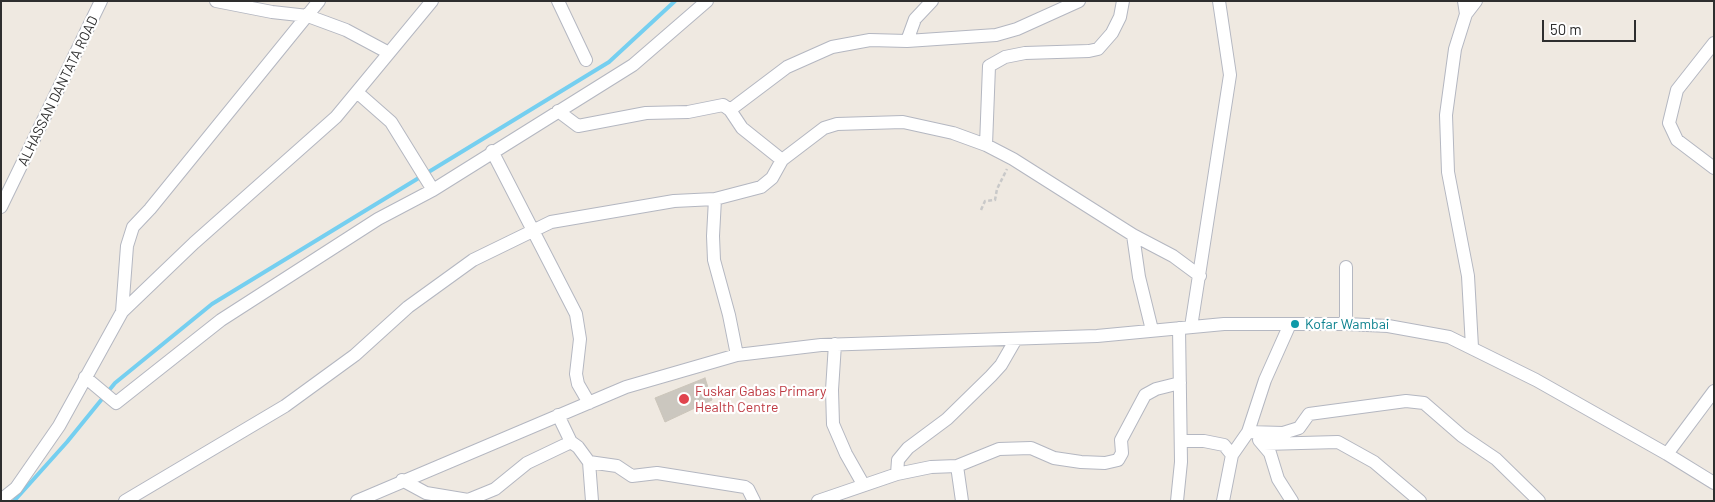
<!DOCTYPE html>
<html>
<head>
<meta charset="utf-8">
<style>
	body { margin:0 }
	#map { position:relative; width:1715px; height:502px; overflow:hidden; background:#efe9e1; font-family:Barlow,sans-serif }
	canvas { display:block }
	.frame { position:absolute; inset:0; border:2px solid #2e2e2e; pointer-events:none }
	.scale { position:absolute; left:1542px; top:20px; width:94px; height:22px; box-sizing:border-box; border:2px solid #2e2e2e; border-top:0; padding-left:6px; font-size:15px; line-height:18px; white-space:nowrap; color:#2e2e2e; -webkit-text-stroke:4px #fff; paint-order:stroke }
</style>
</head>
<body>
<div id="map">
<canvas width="1715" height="502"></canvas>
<div class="frame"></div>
<div class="scale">50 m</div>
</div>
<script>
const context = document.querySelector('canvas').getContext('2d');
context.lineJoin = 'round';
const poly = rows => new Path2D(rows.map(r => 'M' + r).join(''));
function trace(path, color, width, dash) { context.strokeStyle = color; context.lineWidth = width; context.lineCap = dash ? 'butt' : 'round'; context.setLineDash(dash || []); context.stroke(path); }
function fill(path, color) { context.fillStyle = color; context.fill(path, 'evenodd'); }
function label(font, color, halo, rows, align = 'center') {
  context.font = font + ' Barlow,sans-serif'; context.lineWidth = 4.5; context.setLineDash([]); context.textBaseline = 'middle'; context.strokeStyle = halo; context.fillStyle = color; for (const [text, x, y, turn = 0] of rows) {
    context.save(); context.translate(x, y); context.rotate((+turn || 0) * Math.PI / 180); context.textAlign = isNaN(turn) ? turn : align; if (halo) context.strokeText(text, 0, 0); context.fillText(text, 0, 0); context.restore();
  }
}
trace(poly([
	[14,501,67,442,115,383,212,304,609,62,675,1]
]), '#75cff0', 4);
const building = poly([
	[705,378,712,400,665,422,655,398,705,378]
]);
fill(building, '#cbc7bf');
trace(building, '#cbc5ba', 1);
const minor = poly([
	[216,1,272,12,308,16,346,30,389,53],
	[558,1,586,60],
	[1464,1,1466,14,1455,49,1446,115,1448,172,1468,276,1472,347],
	[1466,14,1476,1],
	[907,41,915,19,932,1],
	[1714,43,1677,90,1669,123,1677,140,1714,168],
	[358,93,391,122,433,190],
	[730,110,787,67,832,47,870,40,907,41,996,35,1017,29,1079,1],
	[558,111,578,126,646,113,688,112,723,105,730,110,742,128,782,160],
	[986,145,989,66,1005,57,1025,53,1089,51,1098,49,1112,33,1120,17,1123,1],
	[492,151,576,314,580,339,576,374,578,384,589,403],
	[715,199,713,236,714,260,729,315,737,355],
	[1,207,101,1],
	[1133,235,1139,277,1152,330],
	[1346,267,1346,324],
	[122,312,127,246,133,227,150,209,319,1],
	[1191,327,1230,75,1219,1],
	[835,344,832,390,833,424,846,454,863,484],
	[85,377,116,403,221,320,378,219,433,190,633,65,707,1],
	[558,415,571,442,578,447,589,462,592,501],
	[1248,432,1283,433,1299,428,1309,414,1406,401,1424,403,1462,436,1496,459,1539,501],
	[1259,440,1270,453,1278,479,1292,501],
	[1181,441,1204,441,1224,445,1232,455],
	[1264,444,1338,442,1374,462,1420,501],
	[1667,454,1714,391],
	[589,462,617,466,632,476,657,473,745,487,748,489,754,501],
	[957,466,962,501],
	[897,474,931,467,957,466,999,449,1031,448,1054,458,1081,462,1105,463,1118,460,1122,453,1121,440,1145,395,1156,389,1180,383],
	[402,480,426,493,468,500,495,489,527,463,571,442],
	[1,500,16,488,59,426,122,312,194,243,336,117,432,1],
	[125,501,285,406,355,355,408,307,473,260,551,222,674,201,715,199,761,187,772,178,782,160,824,128,837,124,903,122,953,133,986,145,1013,159,1133,235,1173,256,1200,276],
	[357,501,626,387,737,355,821,345,1097,336,1224,324,1346,324,1388,326,1449,337,1536,380,1667,454,1714,483],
	[818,501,897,474,898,460,908,448,947,419,991,376,1001,365,1016,339],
	[1177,501,1181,462,1179,328],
	[1223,501,1232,455,1248,432,1265,380,1290,324]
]);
trace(minor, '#b4b7c1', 14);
trace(poly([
	[981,210,985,201,995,200,997,189,1007,169]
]), '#c9c9c9', 2.5, [4, 2.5]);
trace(minor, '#fff', 12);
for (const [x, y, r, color] of [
	[1295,324,5,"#0f9aa8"],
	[684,399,6,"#e0444e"]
]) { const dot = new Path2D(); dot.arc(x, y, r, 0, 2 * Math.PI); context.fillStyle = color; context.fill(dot); trace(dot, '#fff', 2); }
label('14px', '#2e2e2e', '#fff', [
	["ALHASSAN DANTATA ROAD",58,91,-64]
]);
label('14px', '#0d838f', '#fff', [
	["Kofar Wambai",1305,324]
], 'left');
label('14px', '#be3a42', '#fff', [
	["Fuskar Gabas Primary",695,391],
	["Health Centre",695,407]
], 'left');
</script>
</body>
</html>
